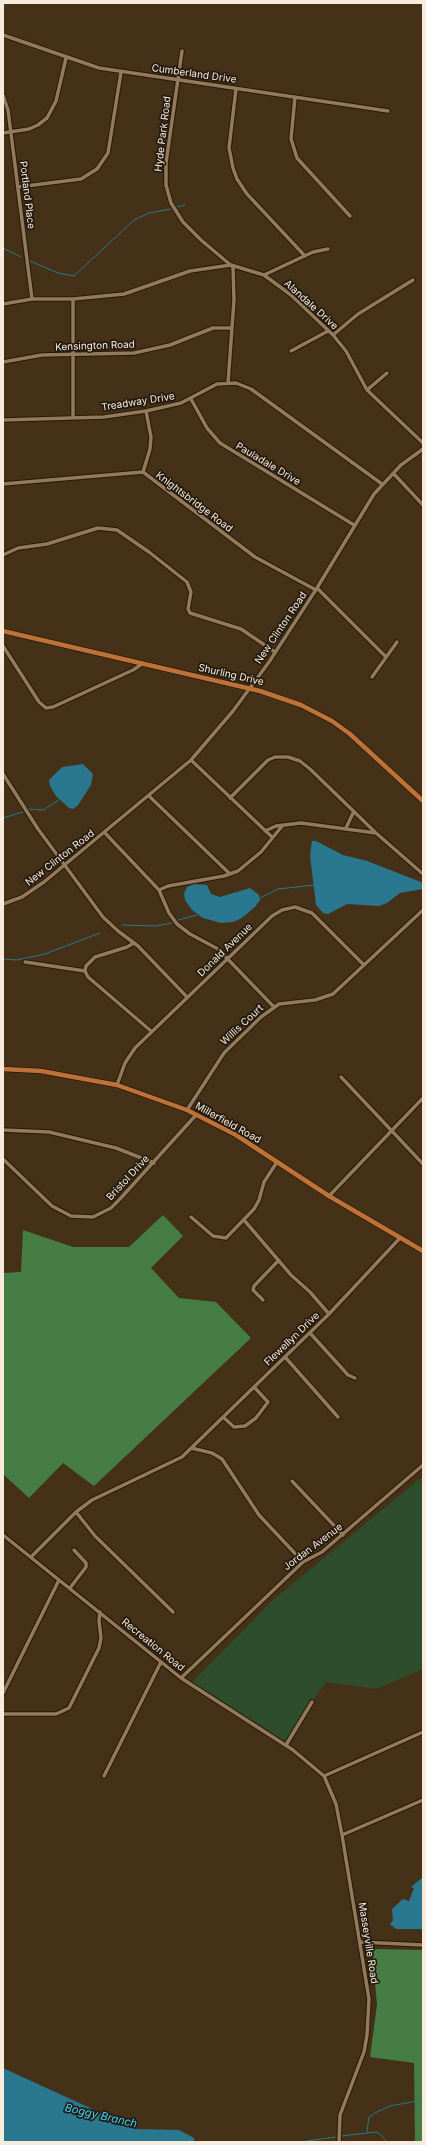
<!DOCTYPE html>
<html>
<head>
<meta charset="utf-8">
<style>
	body { margin:0 }
	#map { position:relative; width:426px; height:2145px; overflow:hidden; background:#453117; font-family:Inter,sans-serif }
	canvas { display:block }
	.frame { position:absolute; inset:0; border:4px solid #faecdd; pointer-events:none }
</style>
</head>
<body>
<div id="map">
<canvas width="426" height="2145"></canvas>
<div class="frame"></div>
</div>
<script>
const context = document.querySelector('canvas').getContext('2d');
context.lineJoin = 'round';
function fill(path, color) { context.fillStyle = color; context.fill(path, 'evenodd'); }
const poly = rows => new Path2D(rows.map(r => 'M' + r).join(''));
function trace(path, color, width, dash) { context.strokeStyle = color; context.lineWidth = width; context.lineCap = dash ? 'butt' : 'round'; context.setLineDash(dash || []); context.stroke(path); }
function label(font, color, halo, rows, align = 'center') {
  context.font = font + ' Inter,sans-serif'; context.lineWidth = 3.5; context.setLineDash([]); context.textBaseline = 'middle'; context.strokeStyle = halo; context.fillStyle = color; for (const [text, x, y, turn = 0] of rows) {
    context.save(); context.translate(x, y); context.rotate((+turn || 0) * Math.PI / 180); context.textAlign = isNaN(turn) ? turn : align; if (halo) context.strokeText(text, 0, 0); context.fillText(text, 0, 0); context.restore();
  }
}
fill(poly([
	[423,1476,423,1669,376,1689,326,1682,285,1741,192,1682,273,1600]
]), '#2d4d2c');
fill(poly([
	[163,1215,183,1236,151,1268,179,1298,216,1302,251,1338,94,1486,63,1463,29,1498,3,1474,3,1273,21,1272,23,1230,73,1247,129,1247],
	[372,1949,423,1950,423,2142,415,2142,414,2063,370,2057,377,2005]
]), '#467d44');
fill(poly([
	[83,764,93,774,91,785,78,805,73,809,69,808,56,796,50,786,49,780,62,767],
	[312,841,316,841,343,855,367,861,421,882,423,889,400,893,387,903,379,906,347,904,328,914,323,913,316,905,310,855],
	[194,884,207,885,211,894,220,897,250,888,259,895,260,900,255,907,242,918,233,922,221,923,203,918,192,910,185,900,184,893,187,887],
	[423,1877,423,1929,396,1929,390,1924,393,1920,392,1909,403,1899,409,1901,414,1888,411,1887],
	[3,2068,136,2129,179,2130,194,2138,194,2142,3,2142]
]), '#29788f');
trace(poly([
	[177,207,185,205],
	[3,248,21,257],
	[30,261,58,273,74,276,134,220,149,213,171,209],
	[28,809,43,810,59,800],
	[3,818,23,812],
	[260,898,278,889,314,885],
	[178,920,197,915],
	[122,925,155,926,172,923],
	[3,959,17,960,45,954,100,933],
	[367,2132,369,2117,375,2113,390,2106,423,2100],
	[341,2136,376,2132,380,2134,387,2142],
	[300,2142,335,2137]
]), '#29788f', 1);
const minor = poly([
	[3,35,99,68,388,111],
	[182,51,166,163,166,185,171,203,183,222,201,240,233,267,234,300,228,383],
	[236,89,229,148,233,168,237,179,247,194,305,256],
	[3,95,8,110,32,299],
	[295,97,291,139,297,158,350,216],
	[3,133,29,129,38,125,47,118,56,101,66,58],
	[18,187,81,179,97,169,108,153,121,72],
	[264,275,313,252,328,249],
	[73,299,73,417],
	[3,304,32,299,73,299,124,294,190,271,231,265,264,275,291,295,333,335,346,351,367,390,423,443],
	[333,335,358,314,413,280],
	[291,351,328,331],
	[3,362,42,355,134,353,170,345,213,328,232,328],
	[367,390,387,373],
	[191,399,207,428,220,443,354,525],
	[3,420,104,417,146,411,181,403,217,384,236,383,251,389,382,484],
	[143,472,150,449,151,437,146,411],
	[393,473,423,505],
	[3,484,143,472,255,557,316,590],
	[3,555,18,548,47,544,98,528,117,530,149,552,187,582,191,592,188,609,190,613,241,629,275,652],
	[317,588,386,657],
	[3,646,39,702,46,708,53,707,133,670,142,664],
	[372,677,397,642],
	[191,760,272,837],
	[3,774,38,829,103,917,118,931,138,946,187,997],
	[149,796,230,874],
	[230,798,268,760,275,757,288,757,300,761,310,769,376,833],
	[346,828,354,811],
	[265,831,276,826,301,823,376,833,423,874],
	[105,833,159,890,169,913,177,924,190,934,218,949,274,1007],
	[159,890,168,886,224,876,238,871,261,852,283,825],
	[3,904,22,897,44,882,191,760,233,711,269,662,317,588,374,494,401,465,423,449],
	[134,943,127,947,95,957,86,966,85,971,88,977,151,1031],
	[25,962,85,971],
	[341,1077,423,1164],
	[117,1085,125,1063,135,1048,272,916,282,910,295,907,312,913,364,965],
	[187,1110,224,1053,261,1017,279,1004,315,1000,333,994,423,910],
	[3,1130,49,1132,116,1148,154,1163],
	[3,1159,52,1206,71,1216,93,1217,111,1208,120,1199,196,1115],
	[329,1196,423,1098],
	[191,1217,213,1236,226,1238,254,1209,259,1200,264,1182,277,1162],
	[244,1220,291,1275,310,1292,329,1314],
	[263,1300,253,1290,254,1286,279,1260],
	[310,1333,348,1375,355,1378],
	[285,1357,338,1417],
	[223,1417,234,1427,245,1426,256,1418,268,1402,254,1387],
	[191,1448,212,1453,222,1459,259,1515,303,1562],
	[292,1481,343,1535],
	[76,1512,95,1536,173,1612],
	[3,1535,181,1678,293,1750,324,1776,336,1804,342,1835,369,1999,367,2035,364,2052,340,2115,339,2142],
	[31,1557,76,1512,92,1500,182,1457,329,1314,400,1238],
	[70,1588,86,1567,86,1563,74,1550],
	[181,1678,303,1562,322,1552,423,1465],
	[3,1693,59,1580],
	[3,1714,56,1714,69,1708,99,1648,101,1638,99,1621,100,1612],
	[286,1745,312,1702],
	[104,1776,161,1662],
	[324,1776,423,1732],
	[342,1835,423,1800],
	[360,1942,423,1945]
]);
const major = poly([
	[3,631,260,691,301,705,332,721,350,734,423,801],
	[3,1069,41,1071,117,1085,187,1110,236,1135,329,1196,423,1251]
]);
trace(minor, '#2b1800', 5.5);
trace(major, '#2b1800', 6);
trace(minor, '#917a5e', 3.5);
trace(major, '#bd723a', 4.5);
label('10px', '#faecdd', '#241b10', [
	["Cumberland Drive",194,74,8],
	["Hyde Park Road",163,134,-83],
	["Portland Place",27,195,83],
	["Alandale Drive",311,305,42],
	["Kensington Road",95,346,-2],
	["Treadway Drive",138,402,-9],
	["Pauladale Drive",268,464,31],
	["Knightsbridge Road",194,502,37],
	["New Clinton Road",281,628,-56],
	["Shurling Drive",231,675,13],
	["New Clinton Road",60,858,-38],
	["Donald Avenue",225,950,-44],
	["Willis Court",242,1025,-43],
	["Millerfield Road",228,1123,29],
	["Bristol Drive",128,1178,-47],
	["Flewellyn Drive",292,1339,-44],
	["Jordan Avenue",313,1547,-37],
	["Recreation Road",153,1645,39],
	["Masseyville Road",368,1943,81]
]);
label('italic 11px', '#3dd2fc', '#241b10', [
	["Boggy Branch",101,2116,13]
]);
</script>
</body>
</html>
